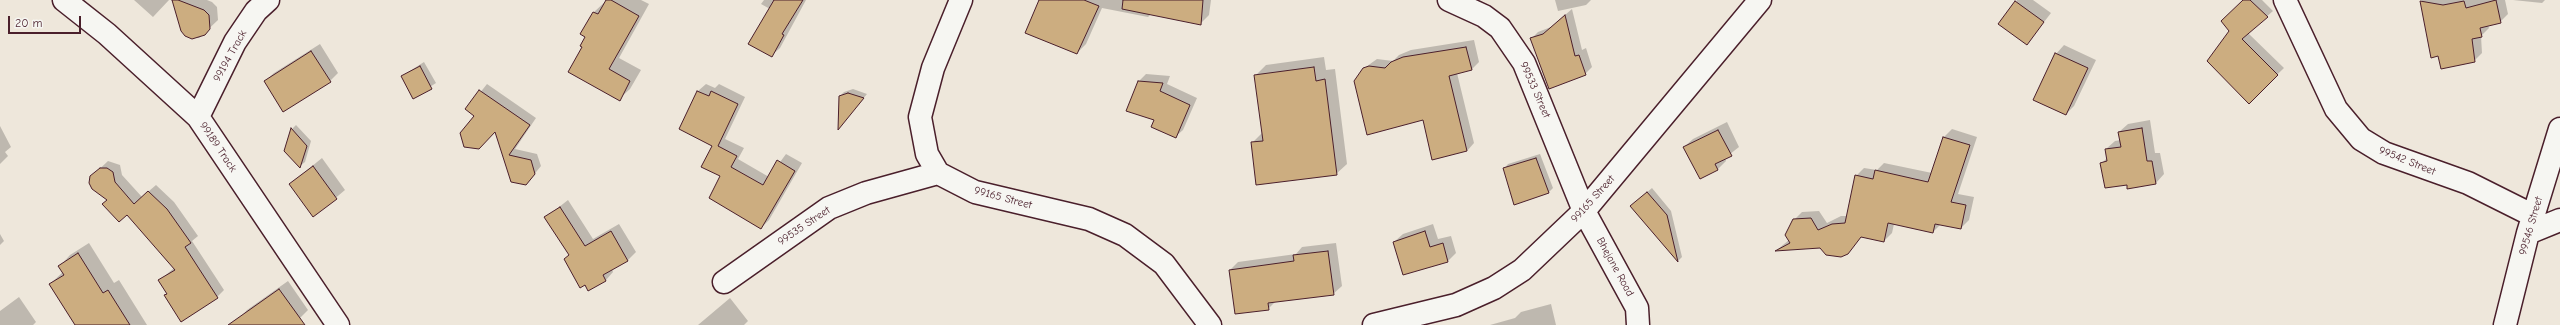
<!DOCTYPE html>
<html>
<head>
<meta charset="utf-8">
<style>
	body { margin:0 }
	#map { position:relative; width:2560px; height:325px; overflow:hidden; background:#eee7db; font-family:"Comic Neue",sans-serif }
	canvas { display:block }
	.scale { position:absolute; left:8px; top:16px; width:73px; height:18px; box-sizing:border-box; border:2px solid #4a1f2b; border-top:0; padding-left:5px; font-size:12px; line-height:14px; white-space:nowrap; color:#4a1f2b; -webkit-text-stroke:3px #f6f6f2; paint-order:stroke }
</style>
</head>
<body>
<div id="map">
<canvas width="2560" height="325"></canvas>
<div class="scale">20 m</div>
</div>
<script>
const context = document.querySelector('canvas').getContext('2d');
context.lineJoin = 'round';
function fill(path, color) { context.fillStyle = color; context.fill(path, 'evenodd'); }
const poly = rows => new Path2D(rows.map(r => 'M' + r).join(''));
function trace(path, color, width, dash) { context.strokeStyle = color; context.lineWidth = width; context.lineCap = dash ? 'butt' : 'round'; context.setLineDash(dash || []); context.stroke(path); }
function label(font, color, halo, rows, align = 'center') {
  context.font = font + ' "Comic Neue",sans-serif'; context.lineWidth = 3; context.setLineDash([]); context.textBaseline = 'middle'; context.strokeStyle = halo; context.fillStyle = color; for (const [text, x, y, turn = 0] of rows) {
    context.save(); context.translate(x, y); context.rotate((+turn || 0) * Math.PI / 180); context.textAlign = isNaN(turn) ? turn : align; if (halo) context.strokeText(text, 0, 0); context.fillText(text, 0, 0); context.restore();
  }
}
fill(poly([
	[134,0,169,0,153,17],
	[173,0,207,0,212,2,217,7,218,20,199,38,193,38],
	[607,0,641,0,649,4,619,58,641,70,630,89,619,99,583,47,586,37,582,34,594,12],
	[764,0,806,0,780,48,771,56,770,9,761,4],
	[1040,0,1211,0,1209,15,1200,24,1151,14,1148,17,1102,8,1086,44,1077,53],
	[1555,0,1591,0,1586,5,1558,11],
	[2017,0,2033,0,2051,13,2027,44,2016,2],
	[2244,0,2262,0,2273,11,2248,33,2284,68,2249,102,2231,31],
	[2422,0,2505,0,2508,14,2500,22,2488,25,2489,28,2481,36,2482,53,2474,61,2439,55,2421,1],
	[2513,0,2545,0,2542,3],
	[1572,9,1582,50,1586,48,1592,67,1585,74,1531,39,1538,32,1551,27],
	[1474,40,1479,62,1472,69,1457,73,1474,143,1467,151,1423,119,1363,69,1377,59,1393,61,1399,55,1411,50],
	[320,44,338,73,330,81,265,81,274,73],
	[2064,45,2096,60,2074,106,2066,114,2056,54],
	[1324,57,1326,70,1335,69,1347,164,1336,174,1252,143,1263,132,1255,76,1266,65],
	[424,62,436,83,414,97,402,76],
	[1146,74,1170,76,1167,84,1197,98,1183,130,1175,137,1156,119,1139,81],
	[487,84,536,118,515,149,537,154,541,166,532,177,512,181,495,130,467,109],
	[706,84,715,88,719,84,745,97,725,139,744,148,738,159,769,177,786,154,802,163,769,220,761,228,722,176,714,145,680,128,698,91],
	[853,89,867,94,842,124,840,96,844,92],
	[2150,120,2155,153,2160,153,2164,174,2156,183,2127,184,2102,163,2108,157,2106,149,2115,141,2121,140,2119,132,2128,124],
	[1727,122,1739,147,1725,158,1726,161,1718,169,1700,178,1684,147,1693,139],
	[296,125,311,141,305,162,300,166,292,129],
	[0,126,11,147,5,152,8,156,0,164],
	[1952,129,1977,137,1958,194,1974,197,1969,220,1961,228,1941,224,1933,232,1894,224,1892,233,1884,241,1862,236,1847,253,1821,247,1778,249,1789,240,1794,220,1802,212,1819,211,1827,223,1841,216,1848,216,1856,176,1864,168,1877,170,1884,163,1932,173,1944,137],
	[1540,154,1553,188,1548,193,1504,169,1508,164],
	[322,158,345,190,314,216,290,184],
	[108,161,120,165,122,175,142,197,156,185,174,202,198,236,192,241,224,290,217,297,165,296,168,293,160,280,174,268,127,214,108,200,91,177],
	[1652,188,1671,211,1682,257,1678,261,1631,206],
	[568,200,593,239,619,224,636,252,628,260,612,269,613,272,606,280,588,290,565,259,570,254,545,218],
	[1433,224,1438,239,1451,236,1456,253,1448,261,1404,274,1394,242,1403,234],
	[0,234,4,241,0,245],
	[89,243,114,283,119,280,147,325,76,325,50,284,63,272,60,266,70,255],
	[1336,243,1342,286,1333,294,1276,301,1268,309,1230,270,1238,262,1296,254,1302,247],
	[288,281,308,310,300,318,290,325,243,325,239,319,247,310],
	[19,297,36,322,33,325,0,325,0,311],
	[730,298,748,321,744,325,698,325],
	[1551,304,1556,325,1490,325,1515,318,1521,312]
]), '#0003');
const building = poly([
	[172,0,178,0,204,10,209,15,210,29,205,35,192,39,185,36,181,31,172,0],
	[606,0,611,0,639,16,609,69,630,81,620,101,568,72,582,47,580,46,585,37,580,34,593,12,598,14,606,0],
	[774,0,803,0,782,34,784,35,772,57,748,44,774,0],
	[1039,0,1084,0,1099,6,1077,54,1025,33,1039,0],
	[1123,0,1203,0,1201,25,1122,9,1123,0],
	[2243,0,2250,0,2268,17,2242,39,2278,75,2249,104,2207,61,2229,31,2221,21,2243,0],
	[2496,0,2501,23,2480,28,2482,37,2472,39,2475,62,2441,69,2438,56,2431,58,2420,1,2443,5,2464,1,2466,8,2496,0],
	[2015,1,2044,22,2027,45,1998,24,2015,1],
	[1565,15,1575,56,1579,55,1586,75,1549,89,1530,38,1543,34,1565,15],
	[1466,47,1472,70,1449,76,1467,151,1432,160,1423,120,1367,135,1354,81,1363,68,1369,66,1385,68,1391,62,1403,57,1466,47],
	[311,51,331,82,283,112,264,81,311,51],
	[2055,53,2088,68,2066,115,2033,100,2055,53],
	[420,66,432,89,413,99,401,76,420,66],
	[1314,67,1316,81,1325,79,1337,175,1256,185,1251,142,1263,141,1254,75,1314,67],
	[1138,81,1163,83,1160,91,1190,105,1176,138,1151,127,1154,120,1126,111,1138,81],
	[479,90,530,125,509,155,531,160,535,174,526,185,511,182,495,132,479,149,464,147,460,133,474,116,465,109,479,90],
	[697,91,709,96,711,91,738,104,718,146,737,156,731,167,763,185,777,160,795,171,761,229,709,198,720,176,701,167,712,146,679,129,697,91],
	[848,93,864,98,838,130,839,96,848,93],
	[291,128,307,146,300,168,284,151,291,128],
	[2142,128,2147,161,2152,161,2156,184,2127,189,2127,185,2105,188,2100,163,2107,161,2105,149,2121,147,2118,132,2142,128],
	[1718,130,1732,156,1715,164,1718,170,1700,179,1683,147,1718,130],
	[1943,137,1970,145,1951,202,1966,205,1961,229,1935,224,1933,233,1888,223,1884,242,1861,237,1848,254,1841,257,1826,255,1820,248,1775,251,1790,243,1785,235,1793,219,1811,218,1818,230,1832,224,1845,223,1855,175,1873,179,1875,170,1928,182,1943,137],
	[1536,158,1549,193,1514,205,1503,168,1536,158],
	[313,166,337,199,313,217,289,184,313,166],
	[100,168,107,168,113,172,115,182,134,204,148,191,167,209,191,243,185,247,218,298,181,322,164,295,167,294,158,280,175,270,127,215,119,222,102,204,107,200,92,189,89,183,90,176,100,168],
	[1647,192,1667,215,1678,262,1630,206,1647,192],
	[560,207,585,246,611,231,628,261,603,275,606,281,588,291,585,285,580,288,564,259,569,255,544,217,560,207],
	[1425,231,1430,247,1443,243,1448,262,1403,275,1393,242,1425,231],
	[1328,251,1334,295,1268,303,1269,310,1235,314,1229,270,1294,261,1293,255,1328,251],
	[78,253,103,293,108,290,130,325,75,325,49,284,64,275,58,266,78,253],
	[279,289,305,325,228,325,279,289]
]);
fill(building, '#ccad80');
trace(building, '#4a1f2b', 1);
const minor = poly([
	[64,0,107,34,198,117,338,325],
	[961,0,933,68,920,117,927,154,938,173,975,192,1089,219,1125,235,1164,264,1210,325],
	[1449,0,1484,16,1500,28,1524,63,1584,211,1637,308,1638,325],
	[2285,0,2336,109,2361,139,2384,153,2468,183,2534,216],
	[198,117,235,42,256,11,268,0],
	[2528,233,2560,220],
	[724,282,829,208,866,193,938,173],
	[1374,325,1456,305,1494,288,1522,270,1584,211,1760,0],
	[2505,325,2528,233,2560,129]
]);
trace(minor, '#4a1f2b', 25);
trace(minor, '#f6f6f2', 22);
label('11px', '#4a1f2b', '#f6f6f2', [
	["99194 Track",230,56,-61],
	["99533 Street",1535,90,66],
	["99189 Track",218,147,56],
	["99542 Street",2407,161,22],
	["99165 Street",1003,198,15],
	["99165 Street",1593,199,-48],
	["99535 Street",804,226,-34],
	["99546 Street",2531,226,-74],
	["Bhejane Road",1615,267,61]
]);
</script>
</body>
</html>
